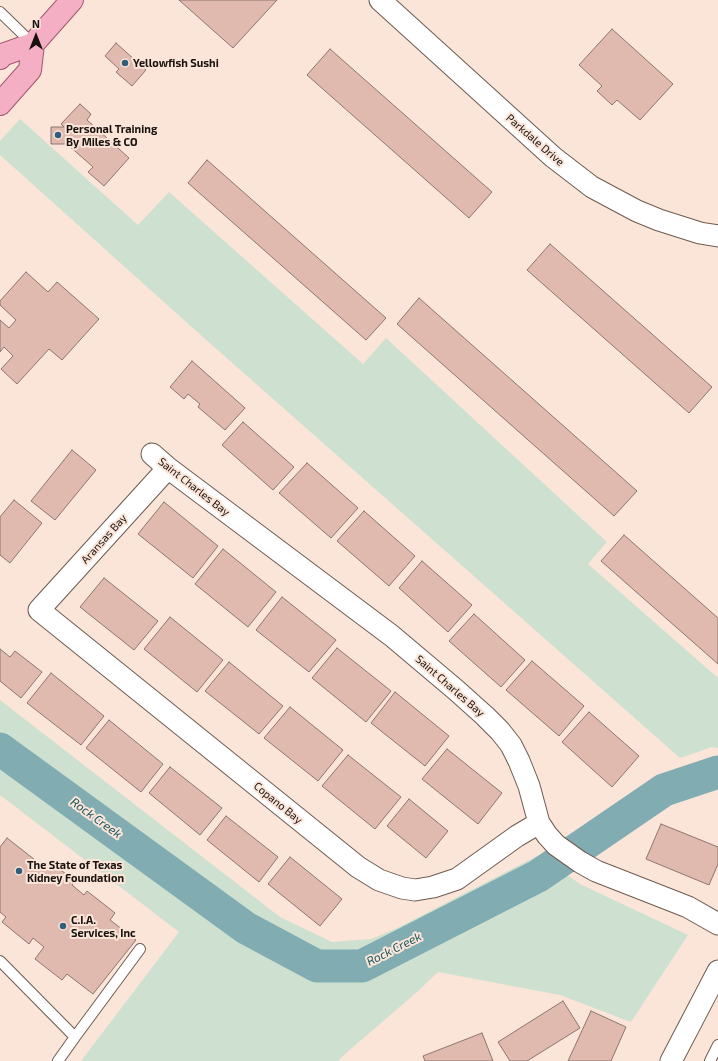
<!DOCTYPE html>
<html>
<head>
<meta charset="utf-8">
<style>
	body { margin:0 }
	#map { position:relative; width:718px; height:1061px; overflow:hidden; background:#fbe5d9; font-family:"Exo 2",sans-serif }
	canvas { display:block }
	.north { position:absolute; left:16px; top:16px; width:40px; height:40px; -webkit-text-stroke:3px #fbe5d9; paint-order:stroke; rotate:0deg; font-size:11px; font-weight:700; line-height:16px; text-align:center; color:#19120e }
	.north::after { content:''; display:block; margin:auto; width:14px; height:18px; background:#19120e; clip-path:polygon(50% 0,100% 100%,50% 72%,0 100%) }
</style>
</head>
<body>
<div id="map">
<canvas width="718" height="1061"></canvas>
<div class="north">N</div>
</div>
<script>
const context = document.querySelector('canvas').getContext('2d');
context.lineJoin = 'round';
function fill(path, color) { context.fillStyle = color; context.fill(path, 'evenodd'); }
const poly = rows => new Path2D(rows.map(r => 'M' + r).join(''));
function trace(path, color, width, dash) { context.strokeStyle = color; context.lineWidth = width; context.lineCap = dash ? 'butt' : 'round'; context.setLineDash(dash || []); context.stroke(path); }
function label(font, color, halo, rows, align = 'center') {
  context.font = font + ' "Exo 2",sans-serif'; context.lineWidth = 4; context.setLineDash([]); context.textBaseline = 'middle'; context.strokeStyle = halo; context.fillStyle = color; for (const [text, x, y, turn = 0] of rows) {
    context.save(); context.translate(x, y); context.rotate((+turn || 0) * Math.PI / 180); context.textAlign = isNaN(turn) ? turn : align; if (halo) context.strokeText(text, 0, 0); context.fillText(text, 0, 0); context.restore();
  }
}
fill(poly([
	[20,119,138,225,169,192,363,364,386,338,607,542,588,564,718,678,718,748,712,747,680,758,204,338,0,155,0,141],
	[0,700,280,917,332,942,371,939,397,928,539,855,580,884,688,935,631,1022,560,995,438,972,417,992,345,1054,338,1061,81,1061,179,932,0,795]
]), '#cee0cf');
trace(poly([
	[0,749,246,928,317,966,362,966,538,876,664,790,718,772]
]), '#81adb2', 33);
const building = poly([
	[179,0,277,0,233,48,179,0],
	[612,29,673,84,640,120,617,100,612,105,597,91,602,86,579,65,612,29],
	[116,43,146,70,132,86,116,72,119,69,105,56,116,43],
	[330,49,492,192,469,218,307,75,330,49],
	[80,104,91,114,87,120,129,158,104,186,88,172,93,167,67,144,51,144,51,127,64,127,61,124,80,104],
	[207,160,386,318,366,340,188,183,207,160],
	[550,244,712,387,689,413,527,270,550,244],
	[26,272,48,292,57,282,99,319,62,360,49,349,17,384,1,369,13,356,4,347,0,352,0,320,9,328,16,320,0,305,0,301,26,272],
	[419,298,637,491,614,516,397,324,419,298],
	[192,361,245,408,225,430,198,407,200,404,188,394,184,399,170,387,192,361],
	[243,422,294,467,273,490,222,445,243,422],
	[72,450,96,470,55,520,31,501,72,450],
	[307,463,358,508,331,538,279,493,307,463],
	[14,500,42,523,10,563,0,555,0,517,14,500],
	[164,502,218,546,193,578,138,534,164,502],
	[364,511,415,556,389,586,337,541,364,511],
	[624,535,718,618,718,664,601,561,624,535],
	[223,549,276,592,248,627,195,584,223,549],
	[422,561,472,605,448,632,399,588,422,561],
	[104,578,158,621,134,650,80,607,104,578],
	[282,597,336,640,309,672,256,630,282,597],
	[474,614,525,660,501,687,449,641,474,614],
	[170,617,223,660,197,692,144,649,170,617],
	[337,648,391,691,366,722,312,678,337,648],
	[0,649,10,657,15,651,42,672,21,698,0,681,0,649],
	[532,661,584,706,559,736,506,690,532,661],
	[229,662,283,706,259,734,205,691,229,662],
	[51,673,104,716,81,745,27,703,51,673],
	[395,692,449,736,425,766,371,723,395,692],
	[290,707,343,750,318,781,264,738,290,707],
	[589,712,639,756,612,787,562,742,589,712],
	[109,720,163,764,141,792,86,748,109,720],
	[447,749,502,793,478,824,422,779,447,749],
	[348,755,401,797,375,829,322,786,348,755],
	[170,767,222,808,200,835,149,793,170,767],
	[409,799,448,831,426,858,387,826,409,799],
	[226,816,278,857,259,882,207,840,226,816],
	[661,824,718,847,718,864,709,885,646,859,661,824],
	[7,838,44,867,49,861,75,881,72,885,84,895,87,891,115,913,110,920,136,940,93,994,67,974,62,980,35,959,44,947,33,938,29,944,2,922,6,917,0,912,0,847,7,838],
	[290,857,342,899,320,926,268,884,290,857],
	[563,1001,580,1028,527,1061,510,1061,498,1042,563,1001],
	[591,1011,626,1027,611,1061,568,1061,591,1011],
	[482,1033,493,1061,425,1061,423,1056,482,1033]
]);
fill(building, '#e0b9af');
trace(building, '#8c7670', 1);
const service = poly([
	[0,12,33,44],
	[0,961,75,1037,58,1061],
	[75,1037,140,949],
	[710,1061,718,1045]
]);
const minor = poly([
	[380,0,553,157,592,187,637,211,659,220,700,233,718,236],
	[152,454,168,468,392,636,456,690,485,716,500,731,511,745,519,761,529,786,539,823,547,835,556,845,580,862,596,871,688,907,718,924],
	[168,468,39,610,358,867,379,880,402,888,415,890,433,887,457,879,517,836,539,823],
	[671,1061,718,971]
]);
const primary = poly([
	[0,58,2,55,33,44,72,0],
	[0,104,30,70,33,44]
]);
trace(service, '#6e5b51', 12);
trace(minor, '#6e5b51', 23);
trace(primary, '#a2566c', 24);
trace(service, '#fff', 10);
trace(minor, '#fff', 21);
trace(primary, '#f4afc5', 22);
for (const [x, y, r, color] of [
	[125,63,4,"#305f7e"],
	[58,135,4,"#305f7e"],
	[19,871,4,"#305f7e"],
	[63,926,4,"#305f7e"]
]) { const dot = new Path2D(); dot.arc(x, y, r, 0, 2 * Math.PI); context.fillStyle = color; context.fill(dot); trace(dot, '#fbe5d9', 1.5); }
label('bold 11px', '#19120e', '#fbe5d9', [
	["Yellowfish Sushi",133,63],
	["Personal Training",66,129],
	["By Miles & CO",66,142],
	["The State of Texas",27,865],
	["Kidney Foundation",27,878],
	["C.I.A.",71,920],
	["Services, Inc",71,933]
], 'left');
label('11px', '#19120e', '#fbe5d9', [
	["Parkdale Drive",535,140,41],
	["Saint Charles Bay",194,487,38],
	["Aransas Bay",104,539,-48],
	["Saint Charles Bay",450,686,41],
	["Copano Bay",278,803,39]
]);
label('italic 12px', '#17555c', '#fbe5d9', [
	["Rock Creek",96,818,36],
	["Rock Creek",394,949,-27]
]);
</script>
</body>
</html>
